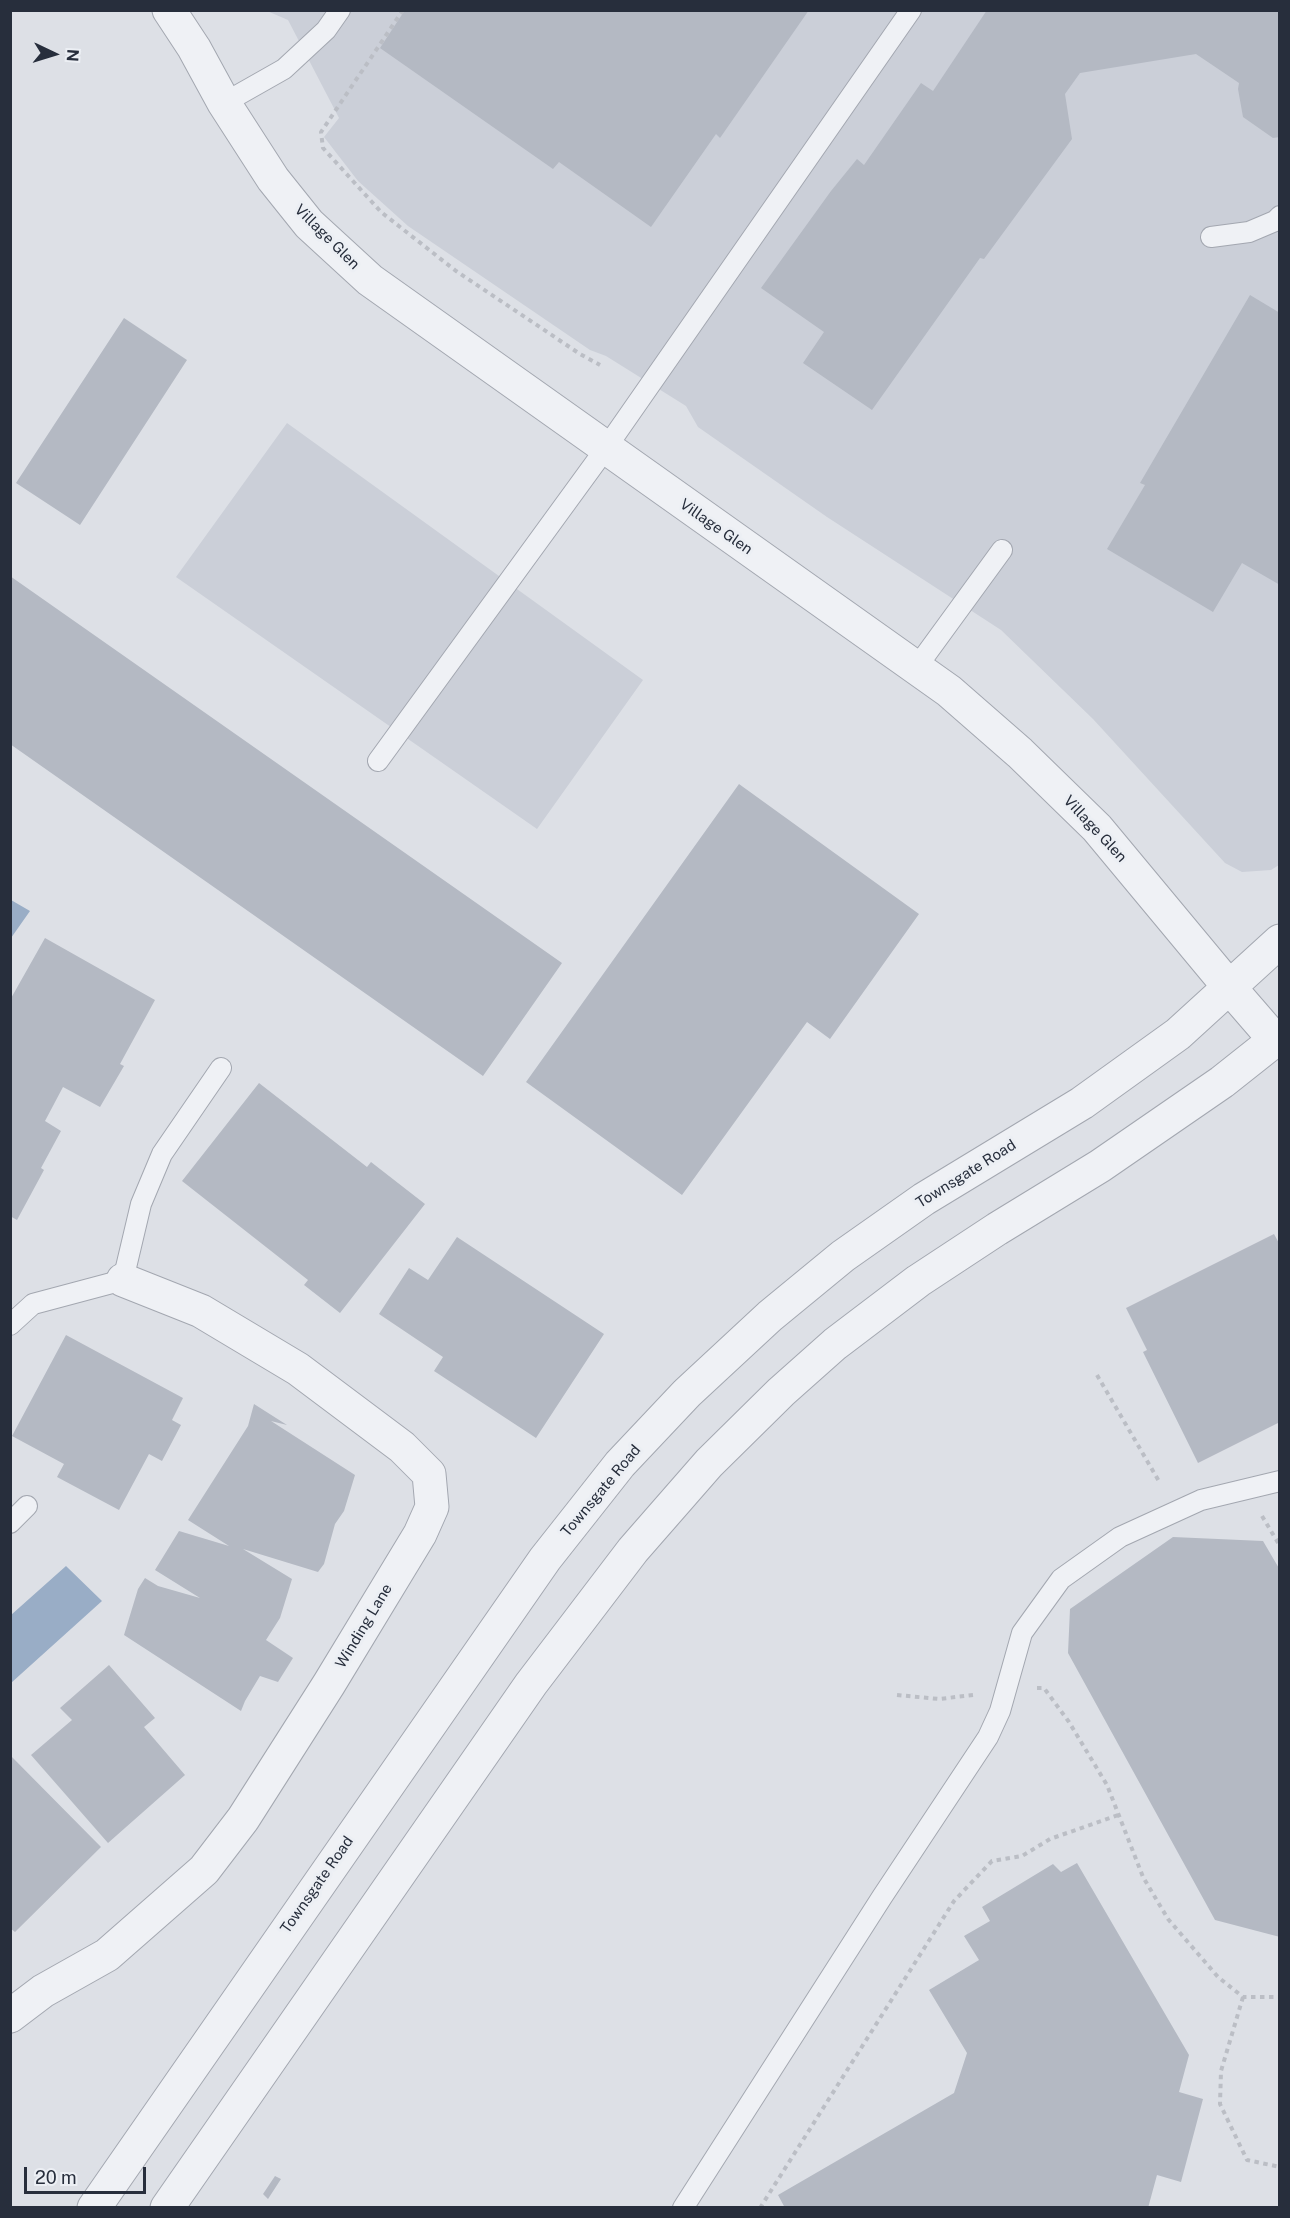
<!DOCTYPE html>
<html>
<head>
<meta charset="utf-8">
<style>
	body { margin:0 }
	#map { position:relative; width:1290px; height:2218px; overflow:hidden; background:#dde0e6; font-family:"Public Sans",sans-serif }
	canvas { display:block }
	.frame { position:absolute; inset:0; border:12px solid #272e3c; pointer-events:none }
	.north { position:absolute; left:24px; top:24px; width:60px; height:60px; -webkit-text-stroke:4px #eceff4; paint-order:stroke; rotate:94deg; font-size:16px; font-weight:700; line-height:24px; text-align:center; color:#272e3c }
	.north::after { content:''; display:block; margin:auto; width:21px; height:27px; background:#272e3c; clip-path:polygon(50% 0,100% 100%,50% 72%,0 100%) }
	.scale { position:absolute; left:24px; top:2167px; width:122px; height:27px; box-sizing:border-box; border:3px solid #272e3c; border-top:0; padding-left:8px; font-size:18px; line-height:21px; white-space:nowrap; color:#272e3c; -webkit-text-stroke:4px #eceff4; paint-order:stroke }
</style>
</head>
<body>
<div id="map">
<canvas width="1290" height="2218"></canvas>
<div class="frame"></div>
<div class="north">N</div>
<div class="scale">20 m</div>
</div>
<script>
const context = document.querySelector('canvas').getContext('2d');
context.lineJoin = 'round';
function fill(path, color) { context.fillStyle = color; context.fill(path, 'evenodd'); }
const poly = rows => new Path2D(rows.map(r => 'M' + r).join(''));
function trace(path, color, width, dash) { context.strokeStyle = color; context.lineWidth = width; context.lineCap = dash ? 'butt' : 'round'; context.setLineDash(dash || []); context.stroke(path); }
function label(font, color, halo, rows, align = 'center') {
  context.font = font + ' "Public Sans",sans-serif'; context.lineWidth = 6; context.setLineDash([]); context.textBaseline = 'middle'; context.strokeStyle = halo; context.fillStyle = color; for (const [text, x, y, turn = 0] of rows) {
    context.save(); context.translate(x, y); context.rotate((+turn || 0) * Math.PI / 180); context.textAlign = isNaN(turn) ? turn : align; if (halo) context.strokeText(text, 0, 0); context.fillText(text, 0, 0); context.restore();
  }
}
fill(poly([
	[267,11,1279,11,1279,865,1271,870,1242,872,1225,863,1093,719,1001,630,827,517,698,427,686,406,606,356,590,350,408,226,358,181,324,137,339,118,288,20],
	[287,423,643,680,537,829,176,577]
]), '#cbcfd8');
fill(poly([
	[11,900,30,911,11,938],
	[66,1566,102,1601,11,1683,11,1615]
]), '#99adc6');
fill(poly([
	[405,10,809,10,720,138,716,134,651,227,559,162,553,169,380,48],
	[987,10,1280,10,1280,137,1273,138,1243,117,1238,89,1239,83,1196,54,1080,73,1065,94,1072,139,984,259,980,258,872,410,803,363,824,332,761,288,831,191,857,159,864,165,921,83,933,91],
	[1250,295,1280,313,1280,585,1242,563,1213,612,1107,549,1145,485,1140,483],
	[124,318,187,360,80,525,16,483],
	[10,576,562,963,483,1076,10,744],
	[739,784,919,914,830,1039,807,1022,682,1195,526,1082],
	[45,938,155,1000,120,1064,124,1066,100,1107,63,1087,45,1121,61,1131,41,1168,44,1170,17,1220,10,1216,10,1000],
	[259,1083,367,1167,371,1162,425,1204,340,1313,304,1285,308,1280,182,1181],
	[1274,1234,1280,1245,1280,1422,1198,1463,1143,1352,1147,1350,1126,1308],
	[457,1237,604,1334,536,1438,434,1371,443,1357,379,1314,409,1268,428,1280],
	[66,1335,183,1398,172,1420,181,1425,162,1461,149,1454,119,1510,57,1477,64,1464,12,1436],
	[254,1404,287,1425,271,1421,355,1475,344,1511,335,1524,324,1564,318,1572,243,1549,292,1579,280,1618,266,1640,293,1658,278,1682,260,1676,245,1701,241,1711,124,1635,138,1589,145,1578,158,1586,200,1598,155,1570,179,1531,229,1546,188,1520,248,1426],
	[1173,1537,1263,1541,1280,1570,1280,1937,1215,1920,1068,1653,1070,1609],
	[109,1665,155,1718,144,1727,185,1775,108,1843,31,1755,72,1720,60,1708],
	[10,1755,101,1847,15,1932,10,1928],
	[1077,1863,1189,2055,1179,2092,1203,2099,1181,2182,1157,2175,1148,2208,785,2208,778,2195,954,2093,967,2053,929,1990,979,1960,964,1936,990,1921,982,1907,1053,1864,1061,1872],
	[275,2176,281,2179,268,2199,263,2194]
]), '#b4b9c3');
const service = poly([
	[224,103,284,69,326,30,340,10],
	[1211,237,1249,232,1275,221,1280,216],
	[916,668,1002,550],
	[378,761,606,448,911,10],
	[10,1325,33,1304,123,1280,141,1204,162,1154,221,1068],
	[10,1523,27,1506],
	[683,2208,882,1897,988,1737,1000,1711,1022,1633,1061,1579,1120,1537,1201,1500,1280,1481]
]);
const minor = poly([
	[169,10,194,48,224,103,273,179,309,224,370,280,949,691,1020,753,1097,828,1230,988],
	[10,2016,43,1991,107,1955,204,1870,243,1819,329,1684,420,1534,432,1507,429,1474,402,1447,298,1369,201,1311,123,1280]
]);
const tertiary = poly([
	[1230,988,1275,1040],
	[94,2208,545,1559,620,1464,687,1393,770,1316,843,1256,924,1199,1082,1103,1178,1034,1280,941],
	[167,2208,531,1684,633,1550,709,1463,781,1392,835,1344,918,1281,997,1229,1100,1166,1222,1082,1280,1036]
]);
trace(service, '#a3a7b0', 22);
trace(minor, '#a3a7b0', 35);
trace(tertiary, '#a3a7b0', 35);
trace(poly([
	[403,10,321,132,323,148,381,212,456,271,580,354,600,365],
	[1097,1375,1160,1483],
	[1262,1516,1280,1546],
	[1037,1688,1044,1688,1069,1722,1107,1785,1143,1877,1168,1919,1218,1977,1243,1997,1280,1997],
	[897,1695,939,1699,973,1695],
	[1243,1997,1221,2071,1220,2104,1247,2160,1280,2167],
	[760,2208,954,1901,992,1861,1022,1856,1050,1839,1118,1815]
]), '#bbbec5', 4, [4.5, 4.5]);
trace(service, '#eff1f5', 20);
trace(minor, '#eff1f5', 33);
trace(tertiary, '#eff1f5', 33);
label('15px', '#272e3c', '#eceff4', [
	["Village Glen",327,237,45],
	["Village Glen",716,527,35],
	["Village Glen",1095,829,47],
	["Townsgate Road",966,1174,-32],
	["Townsgate Road",601,1491,-50],
	["Winding Lane",364,1626,-59],
	["Townsgate Road",317,1885,-55]
]);
</script>
</body>
</html>
